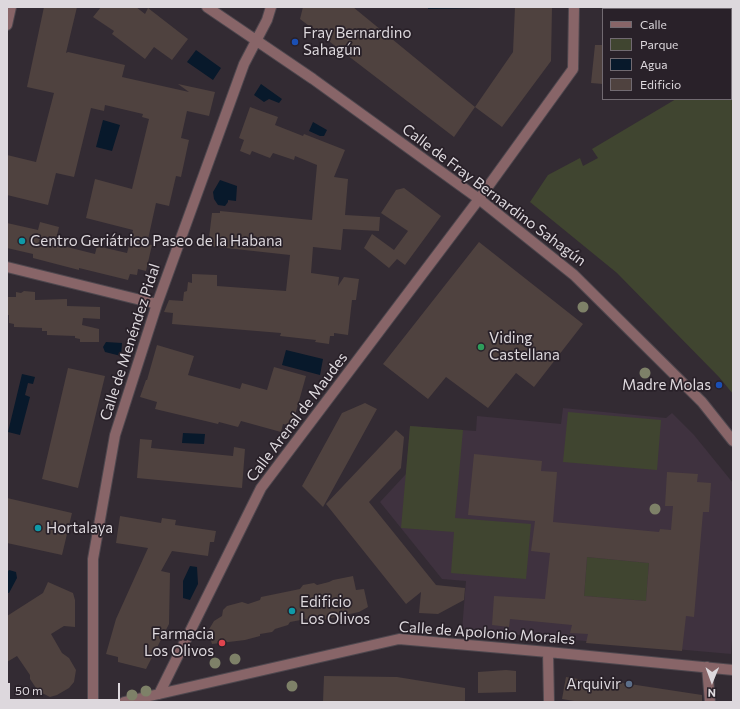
<!DOCTYPE html>
<html>
<head>
<meta charset="utf-8">
<style>
	body { margin:0 }
	#map { position:relative; width:740px; height:709px; overflow:hidden; background:#332b33; font-family:Commissioner,sans-serif }
	canvas { display:block }
	.frame { position:absolute; inset:0; border:8px solid #ddd8dd; pointer-events:none }
	.legend { position:absolute; left:602px; top:8px; width:130px; height:92px; box-sizing:border-box; background:#292129; border:1px solid #716a71; margin:0; padding:5px 7px; list-style:none; font-size:12px; color:#ddd8dd }
	.legend li { display:flex; align-items:center; gap:8px; height:20px }
	.legend b { width:20px; border:1px solid #716a71 }
	.north { position:absolute; left:692px; top:661px; width:40px; height:40px; -webkit-text-stroke:3px #292129; paint-order:stroke; rotate:181deg; font-size:11px; font-weight:700; line-height:16px; text-align:center; color:#ddd8dd }
	.north::after { content:''; display:block; margin:auto; width:14px; height:18px; background:#ddd8dd; clip-path:polygon(50% 0,100% 100%,50% 72%,0 100%) }
	.scale { position:absolute; left:8px; top:683px; width:112px; height:18px; box-sizing:border-box; border:2px solid #ddd8dd; border-top:0; padding-left:5px; font-size:12px; line-height:14px; white-space:nowrap; color:#ddd8dd; -webkit-text-stroke:3px #292129; paint-order:stroke }
</style>
</head>
<body>
<div id="map">
<canvas width="740" height="709"></canvas>
<div class="frame"></div>
<ul class="legend">
<li><b style="height:5px;background:#886568"></b>Calle</li>
<li><b style="height:11px;background:#404530"></b>Parque</li>
<li><b style="height:11px;background:#08192b"></b>Agua</li>
<li><b style="height:11px;background:#4f423f"></b>Edificio</li>
</ul>
<div class="north">N</div>
<div class="scale">50 m</div>
</div>
<script>
const context = document.querySelector('canvas').getContext('2d');
context.lineJoin = 'round';
function fill(path, color) { context.fillStyle = color; context.fill(path, 'evenodd'); }
const poly = rows => new Path2D(rows.map(r => 'M' + r).join(''));
function trace(path, color, width, dash) { context.strokeStyle = color; context.lineWidth = width; context.lineCap = dash ? 'butt' : 'round'; context.setLineDash(dash || []); context.stroke(path); }
function label(font, color, halo, rows, align = 'center') {
  context.font = font + ' Commissioner,sans-serif'; context.lineWidth = 3.5; context.setLineDash([]); context.textBaseline = 'middle'; context.strokeStyle = halo; context.fillStyle = color; for (const [text, x, y, turn = 0] of rows) {
    context.save(); context.translate(x, y); context.rotate((+turn || 0) * Math.PI / 180); context.textAlign = isNaN(turn) ? turn : align; if (halo) context.strokeText(text, 0, 0); context.fillText(text, 0, 0); context.restore();
  }
}
fill(poly([
	[563,408,666,418,672,413,694,435,733,483,733,628,731,654,462,630,466,581,442,579,380,502,406,474,410,426,476,431,477,416,561,424]
]), '#3f323f');
fill(poly([
	[733,59,733,394,719,377,617,273,530,202,548,175,580,158,583,166,598,158,592,149,676,99,731,99,731,60],
	[568,412,661,420,657,470,563,462],
	[410,426,463,430,455,518,531,524,526,579,451,573,454,532,401,528],
	[587,557,649,563,646,601,584,596]
]), '#404530');
fill(poly([
	[428,7,480,7,480,8,428,9],
	[196,50,221,68,213,80,187,62],
	[261,84,282,99,279,103,269,99,264,102,254,95],
	[103,120,120,125,112,151,96,147],
	[313,122,327,130,324,136,320,136,309,131],
	[220,180,237,186,236,201,228,200,228,202,225,206,218,205,214,199,213,192],
	[106,342,122,343,121,356,105,352,103,347],
	[286,350,323,359,320,375,282,365],
	[22,374,35,377,33,384,28,383,25,395,30,397,20,435,8,432],
	[183,433,205,434,204,444,182,443],
	[190,566,197,567,198,584,190,600,183,598,183,581],
	[9,570,16,572,17,578,9,593,7,593,7,573]
]), '#08192b');
fill(poly([
	[44,7,77,7,66,53,68,52,125,65,122,77,189,92,178,84,215,92,209,116,187,111,181,138,189,140,181,177,176,176,169,206,156,203,147,244,152,245,146,271,138,269,137,275,130,274,128,280,79,268,79,270,33,258,33,254,7,248,7,223,38,230,40,222,59,227,55,244,95,254,97,246,127,253,133,230,86,218,95,179,132,189,149,119,142,117,143,114,105,105,104,111,91,108,74,177,56,173,48,205,7,195,7,155,36,162,54,93,27,87],
	[101,7,136,7,145,14,148,8,188,39,172,60,154,47,145,59,112,34,114,31,93,17],
	[303,7,353,7,475,107,454,137,300,19],
	[515,7,552,7,551,61,502,127,475,107,513,52],
	[595,45,603,45,603,84,591,83],
	[250,107,278,117,275,125,303,136,304,134,345,150,334,177,348,179,345,215,380,217,379,231,343,229,341,250,313,247,311,273,339,277,338,286,344,277,359,279,356,300,352,300,348,335,334,333,334,336,330,336,329,344,315,342,316,340,280,336,281,333,172,324,173,313,164,312,169,300,183,301,184,292,187,291,188,282,192,283,192,274,217,275,217,286,286,291,290,255,208,246,212,213,220,213,220,211,312,220,317,165,295,156,294,160,273,153,270,158,252,151,250,155,240,151,244,140,239,138],
	[404,188,441,216,405,265,397,259,389,268,364,248,372,234,394,250,408,231,381,213,396,190],
	[479,242,583,324,534,387,516,373,488,408,446,377,428,399,383,364],
	[24,291,35,292,35,300,67,299,67,306,100,307,100,319,83,318,82,325,99,329,99,342,80,342,80,339,75,338,75,336,47,335,47,331,42,331,42,328,14,327,14,324,9,323,9,315,7,315,8,297,16,297,16,292,21,293],
	[157,345,194,356,188,375,240,389,242,383,267,390,274,367,306,376,292,426,283,424,281,432,241,421,238,427,219,422,218,424,155,409,157,402,140,397,146,380,147,380],
	[68,368,105,376,78,488,42,479],
	[365,403,377,409,323,507,302,486,342,413],
	[396,430,404,437,401,468,369,502,436,585,465,588,464,600,438,614,419,613,421,592,406,604,326,504],
	[140,439,152,440,151,448,233,456,234,447,245,449,242,488,137,478],
	[474,454,542,461,541,471,557,472,553,522,659,532,660,529,671,530,673,506,665,506,667,472,698,474,697,482,711,483,709,512,703,512,694,617,686,616,682,651,586,643,588,634,570,633,572,625,510,619,509,627,492,625,494,596,545,599,550,553,531,551,535,521,468,515],
	[587,557,649,563,646,601,584,596],
	[7,498,72,513,62,555,7,543],
	[120,516,161,523,162,518,176,520,175,525,216,531,214,542,210,542,208,556,172,551,161,571,170,573,169,624,146,669,118,662,118,657,106,654,116,619,148,548,116,543],
	[353,576,356,590,364,589,368,607,359,612,322,620,322,618,308,621,306,619,290,622,288,625,275,629,272,632,260,634,260,636,245,640,212,644,208,631,214,621,222,616,223,610,227,606,242,602,248,604,260,600,261,597,300,589,303,585,314,583,317,585,329,582,333,580],
	[48,582,73,593,75,600,75,627,64,626,51,634,62,653,69,658,76,670,74,682,69,688,57,695,50,697,38,691,30,679,30,675,17,656,7,662,7,616,43,593],
	[506,670,516,671,516,692,478,693,478,672],
	[324,676,397,677,465,688,465,702,323,702],
	[566,677,597,682,597,679,702,695,702,702,580,702,562,699]
]), '#4f423f');
const minor = poly([
	[207,7,313,79,479,199,574,275,702,402,733,441],
	[7,25,11,7],
	[7,267,157,304],
	[548,652,549,702],
	[707,667,710,702],
	[159,694,261,488,479,199,573,69,574,7],
	[93,702,93,559,115,435,157,304,244,64,267,20,271,7],
	[124,702,399,639,548,652,733,670]
]);
trace(minor, '#4e474e', 12);
trace(minor, '#886568', 10);
context.fillStyle = '#7e8168';
for (const [x, y] of [
	[583,307],
	[645,373],
	[655,509],
	[235,659],
	[215,663],
	[292,686],
	[146,691],
	[132,695]
]) { context.beginPath(); context.arc(x, y, 5.5, 0, 2 * Math.PI); context.fill(); }
for (const [x, y, r, color] of [
	[295,42,4,"#1a4fb4"],
	[22,241,4,"#0f9aa8"],
	[481,347,4,"#2e9e5b"],
	[719,385,4,"#1a4fb4"],
	[38,528,4,"#0f9aa8"],
	[292,611,4,"#0f9aa8"],
	[222,643,4,"#e0444e"],
	[629,684,4,"#5c6f8a"]
]) { const dot = new Path2D(); dot.arc(x, y, r, 0, 2 * Math.PI); context.fillStyle = color; context.fill(dot); trace(dot, '#292129', 1.5); }
label('15px', '#ddd8dd', '#292129', [
	["Fray Bernardino",303,33],
	["Sahagún",303,50],
	["Centro Geriátrico Paseo de la Habana",30,241],
	["Viding",489,338],
	["Castellana",489,355],
	["Madre Molas",711,385,"right"],
	["Hortalaya",46,528],
	["Edificio",300,602],
	["Los Olivos",300,619],
	["Farmacia",214,634,"right"],
	["Los Olivos",214,651,"right"],
	["Arquivir",621,684,"right"]
], 'left');
label('15px', '#ddd8dd', '#292129', [
	["Calle de Fray Bernardino Sahagún",494,195,37],
	["Calle de Menéndez Pidal",130,342,-72],
	["Calle Arenal de Maudes",297,417,-53],
	["Calle de Apolonio Morales",487,633,4]
]);
</script>
</body>
</html>
